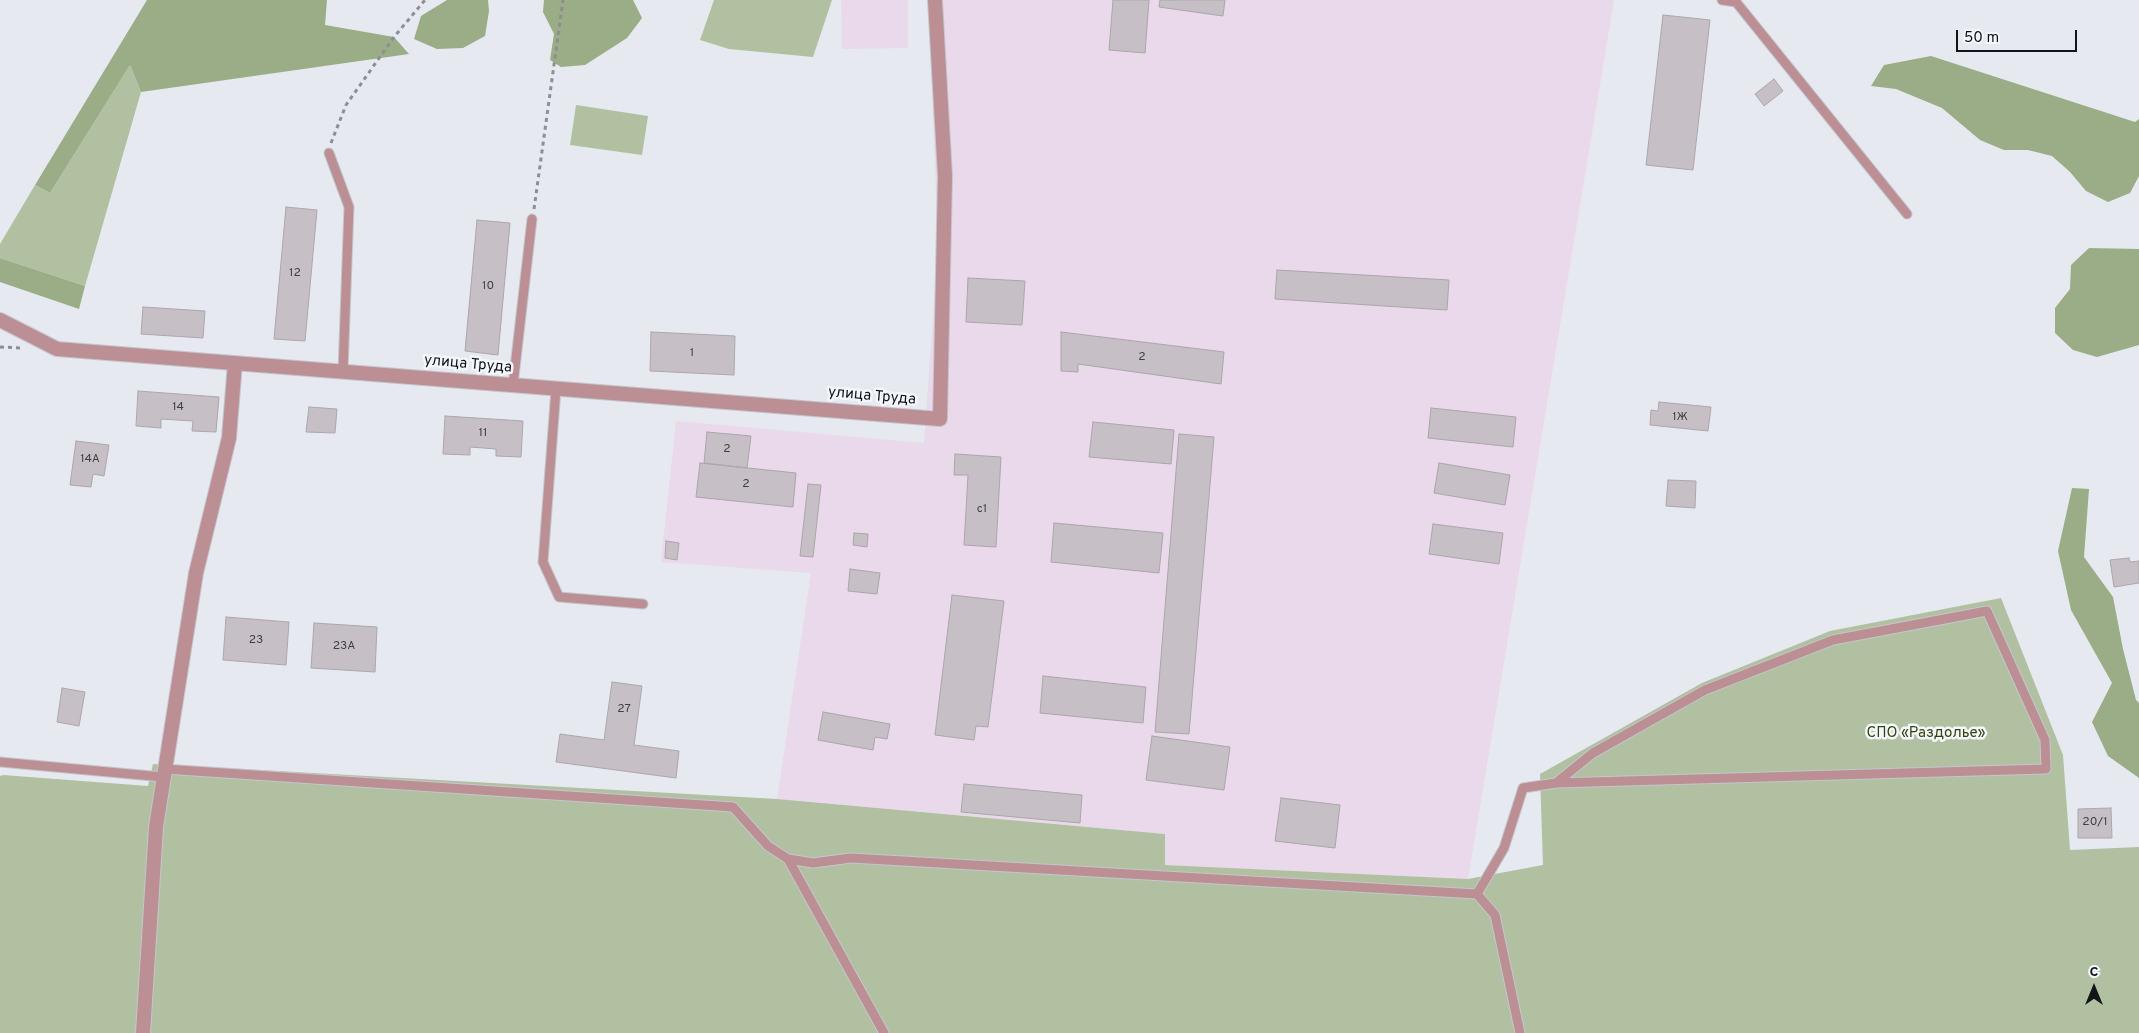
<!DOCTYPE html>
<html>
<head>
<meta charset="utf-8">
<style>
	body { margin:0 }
	#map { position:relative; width:2139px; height:1033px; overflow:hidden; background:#e6e9f0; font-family:Overpass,sans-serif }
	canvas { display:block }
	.north { position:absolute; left:2069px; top:963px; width:50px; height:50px; -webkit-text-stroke:4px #f4f6fd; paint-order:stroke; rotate:0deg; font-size:14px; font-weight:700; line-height:20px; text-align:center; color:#131417 }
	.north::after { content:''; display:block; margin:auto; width:18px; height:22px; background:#131417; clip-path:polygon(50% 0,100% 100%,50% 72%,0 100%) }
	.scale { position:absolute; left:1956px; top:30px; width:121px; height:22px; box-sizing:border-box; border:2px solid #131417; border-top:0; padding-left:6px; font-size:15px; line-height:18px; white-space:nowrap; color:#131417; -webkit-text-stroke:4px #f4f6fd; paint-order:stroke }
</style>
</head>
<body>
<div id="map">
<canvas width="2139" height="1033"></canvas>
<div class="north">С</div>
<div class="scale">50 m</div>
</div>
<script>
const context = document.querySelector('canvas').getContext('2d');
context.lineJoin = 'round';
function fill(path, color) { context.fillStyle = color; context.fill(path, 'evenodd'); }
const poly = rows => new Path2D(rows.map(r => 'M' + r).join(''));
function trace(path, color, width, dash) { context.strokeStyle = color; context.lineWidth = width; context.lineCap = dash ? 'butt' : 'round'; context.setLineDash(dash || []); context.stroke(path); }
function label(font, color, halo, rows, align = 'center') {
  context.font = font + ' Overpass,sans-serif'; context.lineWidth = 5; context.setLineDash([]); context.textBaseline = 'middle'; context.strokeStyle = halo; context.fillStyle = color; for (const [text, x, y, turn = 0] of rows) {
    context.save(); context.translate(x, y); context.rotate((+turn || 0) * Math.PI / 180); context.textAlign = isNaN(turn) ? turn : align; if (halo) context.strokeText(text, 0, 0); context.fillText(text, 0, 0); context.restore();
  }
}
fill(poly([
	[841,0,908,0,908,48,842,49],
	[943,0,1614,0,1468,879,1165,865,1164,834,777,799,811,573,661,562,676,421,924,443,938,246,931,63,945,63]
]), '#e9d9eb');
fill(poly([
	[714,0,832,0,813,57,729,49,700,40],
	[130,65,141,92,85,286,0,258,0,244,35,185,50,193],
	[576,105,648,116,642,155,570,145],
	[2001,598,2063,755,2070,850,2139,847,2139,1033,0,1033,0,776,3,775,148,786,153,764,777,799,1165,834,1165,865,1468,879,1543,865,1540,774,1702,683,1830,631]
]), '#b1c0a1');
fill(poly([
	[147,0,327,0,325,25,394,37,409,54,141,92,130,65,50,193,35,185],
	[447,0,488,0,489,11,485,36,463,48,437,49,414,39,421,16],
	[544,0,633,0,642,18,627,38,585,65,561,67,550,60,554,34,543,12],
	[1931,56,2135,122,2139,119,2139,176,2130,193,2108,202,2086,191,2070,172,2052,156,2028,150,2004,150,1980,140,1942,108,1896,89,1871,86,1884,65],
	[2089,248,2139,249,2139,345,2097,357,2073,350,2055,333,2055,308,2070,289,2071,265],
	[0,258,85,286,79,309,0,282],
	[2072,488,2089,489,2084,557,2113,597,2123,649,2136,700,2139,703,2139,778,2108,756,2092,722,2112,683,2071,610,2058,551]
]), '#9aad86');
const building = poly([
	[1113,0,1149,0,1145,53,1109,50,1113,0],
	[1160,0,1225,0,1223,16,1159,7,1160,0],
	[1663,15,1710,20,1693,170,1646,165,1663,15],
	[1774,79,1783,91,1764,106,1755,94,1774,79],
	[286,207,317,210,305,341,274,339,286,207],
	[477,220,510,223,498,355,465,351,477,220],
	[1277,270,1449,280,1447,310,1275,299,1277,270],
	[968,278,1025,281,1022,325,966,322,968,278],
	[143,307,205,311,203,338,141,334,143,307],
	[651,332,735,336,734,375,650,371,651,332],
	[1061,332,1224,352,1221,384,1078,364,1078,372,1061,371,1061,332],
	[138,391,219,397,216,432,192,431,193,421,161,419,161,428,136,426,138,391],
	[1659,402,1711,407,1708,431,1650,425,1651,410,1658,411,1659,402],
	[309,407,337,409,335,433,306,432,309,407],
	[1431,408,1516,417,1513,447,1428,438,1431,408],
	[445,416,523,421,521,457,496,456,496,449,470,447,470,455,443,454,445,416],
	[1093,422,1174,430,1171,464,1089,457,1093,422],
	[707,432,751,436,747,468,704,463,707,432],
	[1179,434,1214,437,1189,734,1155,732,1179,434],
	[76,441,109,445,104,476,93,474,91,487,70,485,76,441],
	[955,454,1001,457,996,547,964,545,968,475,954,475,955,454],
	[700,463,796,473,793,507,696,497,700,463],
	[1439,463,1510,475,1505,505,1434,493,1439,463],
	[1668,480,1696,481,1695,508,1666,506,1668,480],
	[808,484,821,485,813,557,800,556,808,484],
	[1054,523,1163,533,1159,573,1051,562,1054,523],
	[1433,524,1503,533,1499,564,1429,554,1433,524],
	[854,533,868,534,867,547,853,545,854,533],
	[666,541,679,543,677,560,665,558,666,541],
	[2129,558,2130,562,2139,561,2139,583,2114,587,2110,560,2129,558],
	[850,569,880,573,877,594,848,591,850,569],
	[952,595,1004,601,988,727,976,726,974,740,935,735,952,595],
	[226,617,289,622,286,665,223,660,226,617],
	[314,623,377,627,375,672,311,668,314,623],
	[1043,676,1146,687,1143,723,1040,713,1043,676],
	[612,682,642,686,634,745,679,751,676,778,556,762,560,734,604,740,612,682],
	[62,688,85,692,79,726,57,722,62,688],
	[823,712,890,724,887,739,875,737,873,750,818,740,823,712],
	[1152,736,1230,747,1224,790,1146,780,1152,736],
	[964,784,1082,795,1080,823,961,812,964,784],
	[1281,798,1340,805,1335,848,1275,841,1281,798],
	[2111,808,2112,838,2078,838,2078,809,2111,808]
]);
fill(building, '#c6c0c6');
trace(building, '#aca6ac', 1);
const service = poly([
	[1722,0,1736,2,1907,214],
	[329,153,349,207,343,371],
	[513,385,532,219],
	[556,389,543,562,559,597,643,604],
	[0,762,163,777],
	[164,769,733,807,768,846,788,859,813,863,851,858,1477,894,1495,915,1520,1033],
	[788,859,884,1033],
	[1477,894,1504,848,1523,788,1556,783,2046,769,2045,740,1987,611,1833,640,1705,690,1593,753,1556,783]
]);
const minor = poly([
	[0,320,57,349,940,419,945,176,935,0],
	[143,1033,156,827,196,573,229,438,235,363]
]);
trace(service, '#c4c7cd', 11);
trace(minor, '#c4c7cd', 16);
trace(poly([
	[331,143,346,105,394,37,425,0],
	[534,209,563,0],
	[0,347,22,348]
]), '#8c8e93', 3, [4, 4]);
trace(service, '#bb8f94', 9);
trace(minor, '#bb8f94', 14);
label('12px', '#403f43', null, [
	["12",295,274],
	["10",488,287],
	["1",692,354],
	["2",1142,358],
	["14",178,408],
	["1Ж",1680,418],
	["11",483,434],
	["2",727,450],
	["14А",90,460],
	["2",746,485],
	["с1",982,510],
	["23",256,641],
	["23А",344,647],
	["27",624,710],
	["20/1",2095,823]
]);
label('15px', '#131417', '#f4f6fd', [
	["улица Труда",468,365,5],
	["улица Труда",872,397,5]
]);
label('15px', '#304709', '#f4f6fd', [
	["СПО «Раздолье»",1926,734]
]);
</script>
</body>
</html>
